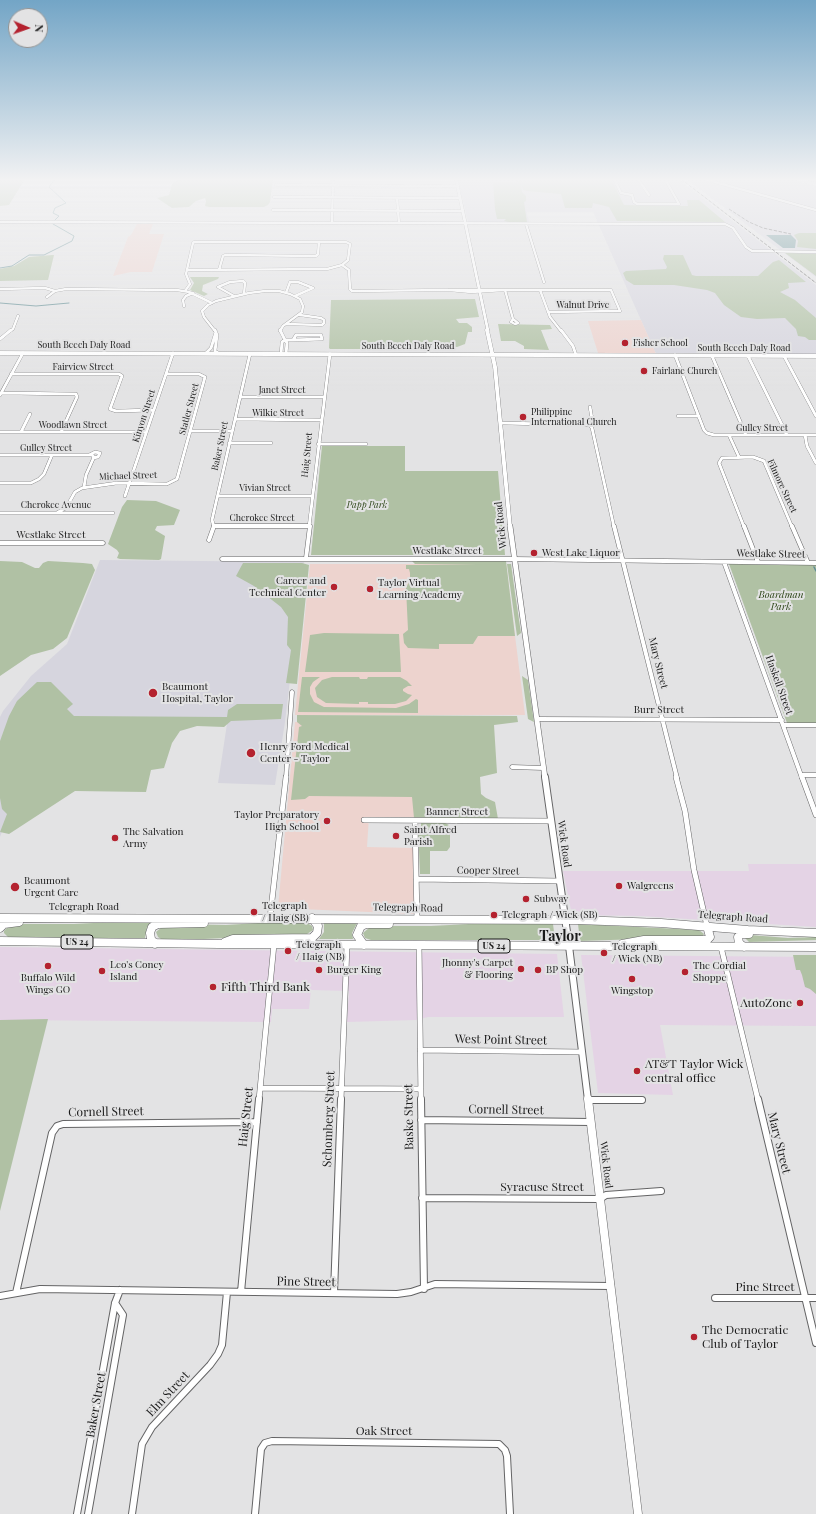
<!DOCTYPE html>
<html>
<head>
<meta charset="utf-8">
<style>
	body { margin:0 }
	#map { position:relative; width:816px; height:1514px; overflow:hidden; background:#e3e3e4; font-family:"Playfair Display",serif }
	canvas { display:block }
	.north { position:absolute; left:8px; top:8px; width:40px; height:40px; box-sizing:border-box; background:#e3e3e4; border:1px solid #939393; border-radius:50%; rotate:92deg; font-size:11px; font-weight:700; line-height:16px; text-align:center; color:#1a1a1a }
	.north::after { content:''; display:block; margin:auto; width:14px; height:18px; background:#b4222f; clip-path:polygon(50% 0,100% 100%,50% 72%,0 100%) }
</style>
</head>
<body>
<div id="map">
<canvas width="816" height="1514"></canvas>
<div class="north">N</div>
</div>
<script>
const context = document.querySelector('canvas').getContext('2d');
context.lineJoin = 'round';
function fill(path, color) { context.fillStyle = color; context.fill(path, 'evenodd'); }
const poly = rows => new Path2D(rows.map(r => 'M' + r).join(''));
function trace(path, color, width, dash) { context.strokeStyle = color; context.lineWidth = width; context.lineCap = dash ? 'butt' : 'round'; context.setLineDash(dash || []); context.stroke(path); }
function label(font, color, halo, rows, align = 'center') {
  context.font = font + ' "Playfair Display",serif'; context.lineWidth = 4; context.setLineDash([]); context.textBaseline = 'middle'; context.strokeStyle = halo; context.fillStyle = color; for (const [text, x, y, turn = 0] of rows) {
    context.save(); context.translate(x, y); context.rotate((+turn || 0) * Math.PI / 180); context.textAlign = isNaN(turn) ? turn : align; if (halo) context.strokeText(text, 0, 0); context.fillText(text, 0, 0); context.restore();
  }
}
fill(poly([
	[748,864,816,864,816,927,640,916,577,915,571,910,563,871,749,871],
	[0,947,557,954,564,1017,428,1017,416,1020,347,1022,349,991,311,990,309,1009,272,1009,271,1022,0,1020],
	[581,955,816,957,816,1026,660,1025,673,1095,598,1093]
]), '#e4d3e5');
fill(poly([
	[458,179,678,179,816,285,816,355,656,354,593,212,527,212,529,223,469,222,467,219],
	[686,179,791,179,816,186,816,277],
	[100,560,304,562,285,722,275,785,218,783,227,724,84,720,8,815,0,837,0,717,3,711,31,676,67,644]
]), '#d6d5de');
fill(poly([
	[137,224,153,224,149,234,164,234,152,272,131,272,113,276,128,237,131,235],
	[641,320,656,354,598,353,588,321],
	[310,564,506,564,525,715,295,715],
	[295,722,412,723,416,817,369,817,367,847,413,848,414,914,278,908]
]), '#edd3ce');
fill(poly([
	[0,179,25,179,9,205,0,206],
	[180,179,273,179,270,202,268,205,264,207,209,207,205,206,206,201,205,198,196,201,189,207,172,208,157,198,169,195,172,184],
	[519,179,611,179,624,205,685,206,688,206,687,200,699,200,725,222,617,221,609,207,593,203,592,208,565,208,561,194,527,191,523,190,521,183,522,192,526,196,526,201,524,202,527,222,509,222,504,221,506,219,497,219,495,209,493,182,510,182,519,183,514,181,518,181],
	[799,233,816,233,816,249,797,247,798,241,794,235],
	[785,253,816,254,816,276],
	[52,255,54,255,48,280,0,281,0,269,14,266,29,257],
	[664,255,683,255,692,275,696,276,758,276,773,262,779,260,806,282,788,283,789,288,780,292,795,300,816,318,816,340,809,340,805,337,798,336,796,329,785,318,757,319,741,317,724,305,715,293,707,290,674,285,634,285,626,280,623,273,626,271,666,269,667,267,663,259],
	[190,277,219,277,218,279,203,285,202,291,208,294,204,296,190,290,194,283],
	[475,299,479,317,456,319,459,323,467,323,472,327,472,332,468,332,465,344,457,347,431,344,398,349,330,349,329,348,331,300],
	[498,324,550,325,552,329,541,330,549,350,524,349,524,346,515,341,501,341],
	[322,446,405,446,405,471,498,471,505,555,311,555],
	[127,500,156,501,180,510,174,525,157,526,155,530,165,536,161,559,159,560,120,559,117,558,119,553,117,550,108,544,122,507],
	[0,561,22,562,35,568,39,568,43,563,48,561,83,563,92,564,95,570,67,638,53,649,31,655,0,676],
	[412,561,506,561,515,636,478,636,473,644,439,644,439,649,408,648,404,643,403,634,408,630,406,588,410,580,410,573,409,569,406,569,406,565,477,565,415,564],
	[243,563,302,563,309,565,297,684,286,683,291,650,287,645,288,617,281,607,254,586,236,576],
	[507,564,511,564,515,593,521,633,517,636],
	[729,564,816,565,816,723,787,723],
	[324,633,399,634,401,672,305,672,310,635],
	[522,676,528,680,534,722,528,719],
	[302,677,320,677,313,682,310,687,310,694,314,702,324,707,396,708,409,704,416,699,418,700,418,713,298,712],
	[332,677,359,677,360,679,367,679,368,677,400,677,407,681,412,686,408,686,403,689,403,691,408,694,412,695,406,701,395,704,368,704,368,702,359,702,359,704,326,703,317,697,315,688,322,680],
	[37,682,51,682,73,704,67,709,74,716,227,717,228,710,237,704,283,704,281,719,231,721,224,727,197,726,180,731,172,743,164,768,151,770,146,792,75,791,9,834,0,832,7,814,2,809,0,798,0,741,9,716,17,701],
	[297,715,517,716,518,722,494,725,497,773,480,777,481,794,486,798,495,802,498,819,414,818,412,797,309,796,305,799,291,800,299,727,302,726,297,722],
	[421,823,445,823,449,825,447,826,450,826,450,847,447,851,430,851,430,874,420,874,418,826,421,826],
	[113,922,152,922,147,927,145,938,9,938,4,933,4,931,8,927,20,924,74,924],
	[258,923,307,923,312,926,313,930,307,934,204,939,161,939,158,937,156,932,162,927,173,924,226,925],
	[324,923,357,923,352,933,353,939,319,939,324,932],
	[469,924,553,924,555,940,371,940,365,938,363,933,369,928,376,926,431,926],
	[578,924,699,930,704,934,702,937,580,941],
	[750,935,788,938,816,937,816,940,749,942,745,938],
	[793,955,816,955,816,994,810,989,805,987,802,975,800,970,796,970],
	[48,1019,0,1211,0,1020]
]), '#b0c1a4');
fill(poly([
	[766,235,791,235,796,240,795,248,783,248]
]), '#648f94');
trace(poly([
	[55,179,49,187,66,203,55,208,53,213,59,216,55,220],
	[0,268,12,266,29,255,44,255,72,241,74,236,53,224],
	[0,303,36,306,69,303]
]), '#648f94', 1);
trace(poly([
	[814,567,816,571]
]), '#648f94', 1.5);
const minorFar4 = poly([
	[614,179,621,193,632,195,634,202,637,204,679,204,665,179],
	[638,179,649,195],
	[704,179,816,210],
	[276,185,458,186],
	[274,197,460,198],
	[397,198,399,223],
	[273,210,463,211],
	[0,222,725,224,733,228,746,247,752,251,816,252],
	[332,223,333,179],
	[526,224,544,282],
	[342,265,349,270,350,289,352,291,449,290],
	[219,270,223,256,225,255,316,256,318,254,319,242],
	[0,289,45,288,55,291],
	[449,290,505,290,471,292,449,290],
	[505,290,611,290,620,311,548,312],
	[505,290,513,319],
	[540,290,550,317,561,331],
	[185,291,190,284,186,274,193,243,194,242,346,242,350,244,348,260,342,265,327,269,187,270],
	[286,293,290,282,298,282,313,288,295,296],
	[234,296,218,287,230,282,243,281,245,283,244,294],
	[47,297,55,291,66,289,177,290,189,292,212,303],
	[184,306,183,300,186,296,193,293],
	[513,319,518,323,515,324,511,322,513,319],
	[286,324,322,325,324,323,324,320,321,318,300,315],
	[10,331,13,329,18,316],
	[215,331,204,317,202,311,208,305,216,301,249,293,265,291,279,291,290,294,300,299,303,306,302,312,283,326,280,331]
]);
const minorFar3 = poly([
	[215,330,217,335,215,351,218,353],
	[280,330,285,340,293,340],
	[561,330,573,346,576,355],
	[296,335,321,335,322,339,293,340,296,335],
	[0,339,11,330],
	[206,353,211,348,216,332],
	[281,354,282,342,285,340,287,343,286,354],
	[675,355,704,430,707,433,714,435,816,435],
	[712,356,746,435],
	[748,356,787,435],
	[784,356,816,416],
	[11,374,119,374,122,376,110,409,116,411,154,410],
	[1,393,76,394,77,397,61,432],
	[0,395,23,353],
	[240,397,324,397],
	[590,407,592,419,592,423,590,425],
	[678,416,699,416],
	[235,419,321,420],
	[501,423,590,425],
	[590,425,592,428,614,527],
	[190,431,232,431],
	[0,432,146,432],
	[21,432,30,414],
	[729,435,739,457],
	[805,435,807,446,816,463],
	[229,443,271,443],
	[318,444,366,444],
	[0,455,92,455,94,457,86,475,84,487],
	[89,455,95,452,100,453,98,457,93,458],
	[0,483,31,483,39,479,44,474,52,455],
	[125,496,173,353],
	[218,496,313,496],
	[58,512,66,508,75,492,82,488,117,483,167,484,177,479,205,377,199,374,166,374],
	[0,513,113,513],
	[214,526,309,526],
	[214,527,212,520,250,354],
	[309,527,330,354],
	[744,527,719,463,722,458,753,457,764,461,792,527]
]);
const minorFar2 = poly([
	[214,526,309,526],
	[614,526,677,778],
	[744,526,758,562],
	[792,526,808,563],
	[209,540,214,526],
	[0,543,103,543],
	[306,558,310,526],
	[222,559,514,559,816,563],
	[724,562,802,778],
	[537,719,782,720],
	[783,725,816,725],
	[512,767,543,768],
	[802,775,816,775],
	[286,778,292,692]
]);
const minorFar1 = poly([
	[676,777,685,811,694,870,707,926],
	[802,777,816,815],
	[364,820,551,821],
	[415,821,417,920],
	[416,879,559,881],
	[270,918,286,777],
	[419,945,421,1100],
	[721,947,758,1100],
	[420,1050,582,1052],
	[260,1088,421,1089],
	[259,1100,274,944],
	[341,1100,347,945],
	[588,1100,642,1100]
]);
const minor = poly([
	[421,1099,424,1289],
	[758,1099,816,1343],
	[588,1100,642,1100],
	[421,1120,591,1122],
	[422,1198,600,1199,606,1195,661,1191],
	[241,1292,259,1099],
	[16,1293,52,1133,57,1126,63,1124,257,1122],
	[334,1293,341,1099],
	[0,1296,40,1289,397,1294,411,1292,435,1284,611,1286],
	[715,1298,816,1298],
	[77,1514,115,1303,120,1290],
	[88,1514,123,1315,115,1303],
	[132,1514,142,1444,152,1427,210,1365,218,1354,222,1345,227,1292],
	[255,1514,261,1449,265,1443,272,1441,499,1444,505,1450,507,1456,510,1514]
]);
const tertiaryFar4 = poly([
	[456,179,488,331]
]);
const tertiaryFar3 = poly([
	[487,330,495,367,510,527],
	[0,353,816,356]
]);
const tertiaryFar2 = poly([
	[510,526,545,778]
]);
const tertiaryFar1 = poly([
	[545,777,569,946,588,1100]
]);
const tertiary = poly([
	[588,1099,638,1514]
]);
const primary = poly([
	[0,918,577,920,661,923,748,930,816,933],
	[0,928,4,924,19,922],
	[0,941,219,944,816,947],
	[225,942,233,939,312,938,317,933,318,926,312,918],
	[155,944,151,939,150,933,152,927,158,924,204,923],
	[622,944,644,940,707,940,710,937,707,926],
	[364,945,357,935,361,926,366,924,389,924],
	[744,947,739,943,738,937,741,934,749,934]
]);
const motorway = poly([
	[807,179,816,180,816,182,808,180,807,179]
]);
trace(minorFar4, '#646465', 3);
trace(minorFar3, '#646465', 3.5);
trace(minorFar2, '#646465', 5);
trace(minorFar1, '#646465', 6);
trace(minor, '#646465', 8);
trace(tertiaryFar4, '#646465', 3.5);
trace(tertiaryFar3, '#646465', 4.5);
trace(tertiaryFar2, '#646465', 6);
trace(tertiaryFar1, '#646465', 8);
trace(tertiary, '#646465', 9);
trace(primary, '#646465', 9);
trace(motorway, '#646465', 1);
trace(minorFar4, '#fff', 2.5);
trace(minorFar3, '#fff', 3);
trace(minorFar2, '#fff', 4);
trace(minorFar1, '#fff', 5);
trace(minor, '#fff', 6);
trace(tertiaryFar4, '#fff', 3);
trace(tertiaryFar3, '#fff', 4);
trace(tertiaryFar2, '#fff', 5);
trace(tertiaryFar1, '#fff', 6);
trace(tertiary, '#fff', 8);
trace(primary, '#fff', 8);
fill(motorway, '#fff');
trace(poly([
	[681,179,816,283],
	[729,209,749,222,763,228,791,234]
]), '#5a5a5b', 1, [3.5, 1.5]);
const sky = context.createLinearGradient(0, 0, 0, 391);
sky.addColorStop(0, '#73a5c6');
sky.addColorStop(0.46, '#f2f2f3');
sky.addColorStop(1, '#f2f2f300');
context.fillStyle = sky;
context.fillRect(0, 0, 816, 391);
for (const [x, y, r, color] of [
	[625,343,4,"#b4222f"],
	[644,371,4,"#b4222f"],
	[523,417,4,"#b4222f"],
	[534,553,4,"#b4222f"],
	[334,587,4,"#b4222f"],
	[370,589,4,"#b4222f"],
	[153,693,5,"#b4222f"],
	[251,753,5,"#b4222f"],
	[327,821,4,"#b4222f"],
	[396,836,4,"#b4222f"],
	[115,838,4,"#b4222f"],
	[619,886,4,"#b4222f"],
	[15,887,5,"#b4222f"],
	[526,899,4,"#b4222f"],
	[254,912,4,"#b4222f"],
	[494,915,4,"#b4222f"],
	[288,951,4,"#b4222f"],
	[604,953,4,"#b4222f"],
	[48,966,4,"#b4222f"],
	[521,969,4,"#b4222f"],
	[319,970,4,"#b4222f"],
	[538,970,4,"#b4222f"],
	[102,971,4,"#b4222f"],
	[685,972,4,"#b4222f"],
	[632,979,4,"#b4222f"],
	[213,987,4,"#b4222f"],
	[800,1003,4,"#b4222f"],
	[637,1071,4,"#b4222f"],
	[694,1337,4,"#b4222f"]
]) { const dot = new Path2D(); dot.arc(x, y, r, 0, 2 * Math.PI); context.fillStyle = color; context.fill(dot); trace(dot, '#e3e3e4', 1.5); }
label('9px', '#1a1a1a', '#e3e3e4', [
	["Walnut Drive",583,305],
	["South Beech Daly Road",84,345],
	["South Beech Daly Road",408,346],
	["South Beech Daly Road",744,348],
	["Fairview Street",83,367],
	["Janet Street",282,390],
	["Statler Street",189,409,-75],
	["Wilkie Street",278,413],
	["Kinyon Street",144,416,-72],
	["Woodlawn Street",73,425],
	["Gulley Street",762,428],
	["Baker Street",220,446,-78],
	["Gulley Street",46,448],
	["Haig Street",307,455,-84],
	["Michael Street",128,476,-2],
	["Filmore Street",782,486,65],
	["Vivian Street",265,488],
	["Cherokee Avenue",56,505],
	["Cherokee Street",262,518]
]);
label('9px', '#1a1a1a', '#e3e3e4', [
	["Fisher School",633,343],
	["Fairlane Church",652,371],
	["Philippine",531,412],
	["International Church",531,422]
], 'left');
label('italic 9px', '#2e4719', '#e3e3e4', [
	["Papp Park",367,505]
]);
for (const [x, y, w] of [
	[77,942,32],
	[494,946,32]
]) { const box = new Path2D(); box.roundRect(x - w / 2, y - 7, w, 14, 3); context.fillStyle = '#e3e3e4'; context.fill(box); trace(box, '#1a1a1a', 1); }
label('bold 9px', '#1a1a1a', null, [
	["US 24",77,942],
	["US 24",494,946]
]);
label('10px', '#1a1a1a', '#e3e3e4', [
	["Wick Road",501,525,-96],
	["Westlake Street",51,535],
	["Westlake Street",447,551],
	["Westlake Street",771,554,1],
	["Mary Street",658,663,76],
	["Haskell Street",779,685,70],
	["Burr Street",659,710],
	["Banner Street",457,812],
	["Wick Road",564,844,82],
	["Cooper Street",488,871,1],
	["Telegraph Road",84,907],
	["Telegraph Road",408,908,1],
	["Telegraph Road",733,917,4],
	["Wick Road",606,1165,83]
]);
label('10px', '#1a1a1a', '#e3e3e4', [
	["West Lake Liquor",542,553],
	["Career and",326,581,"right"],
	["Technical Center",326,593,"right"],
	["Taylor Virtual",378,583],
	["Learning Academy",378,595],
	["Beaumont",162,687],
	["Hospital, Taylor",162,699],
	["Henry Ford Medical",260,747],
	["Center - Taylor",260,759],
	["Taylor Preparatory",319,815,"right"],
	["High School",319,827,"right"],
	["Saint Alfred",404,830],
	["Parish",404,842],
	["The Salvation",123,832],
	["Army",123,844],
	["Beaumont",24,881],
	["Urgent Care",24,893],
	["Walgreens",627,886],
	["Subway",534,899],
	["Telegraph",262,906],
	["/ Haig (SB)",262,918],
	["Telegraph / Wick (SB)",502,915],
	["Telegraph",296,945],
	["/ Haig (NB)",296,957],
	["Telegraph",612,947],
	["/ Wick (NB)",612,959],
	["Jhonny's Carpet",513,963,"right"],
	["& Flooring",513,975,"right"],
	["Leo's Coney",110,965],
	["Island",110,977],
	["The Cordial",693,966],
	["Shoppe",693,978],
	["Burger King",327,970],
	["BP Shop",546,970],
	["Buffalo Wild",48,978,"center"],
	["Wings GO",48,990,"center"],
	["Wingstop",632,991,"center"]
], 'left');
label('italic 10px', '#2e4719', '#e3e3e4', [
	["Boardman",781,595],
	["Park",781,607]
]);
label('12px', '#1a1a1a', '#e3e3e4', [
	["Fifth Third Bank",221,987],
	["AutoZone",792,1003,"right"],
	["AT&T Taylor Wick",645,1064],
	["central office",645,1078],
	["The Democratic",702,1330],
	["Club of Taylor",702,1344]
], 'left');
label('12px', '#1a1a1a', '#e3e3e4', [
	["West Point Street",501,1040,1],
	["Cornell Street",506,1110,1],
	["Cornell Street",106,1112,-1],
	["Haig Street",246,1117,-84],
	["Baske Street",409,1117,-91],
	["Schomberg Street",329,1119,-88],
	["Mary Street",779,1143,76],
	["Syracuse Street",542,1187],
	["Pine Street",306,1282,1],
	["Pine Street",765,1287],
	["Elm Street",168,1394,-47],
	["Baker Street",96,1405,-80],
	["Oak Street",384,1431]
]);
label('bold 14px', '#1a1a1a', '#e3e3e4', [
	["Taylor",560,937]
]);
</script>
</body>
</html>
